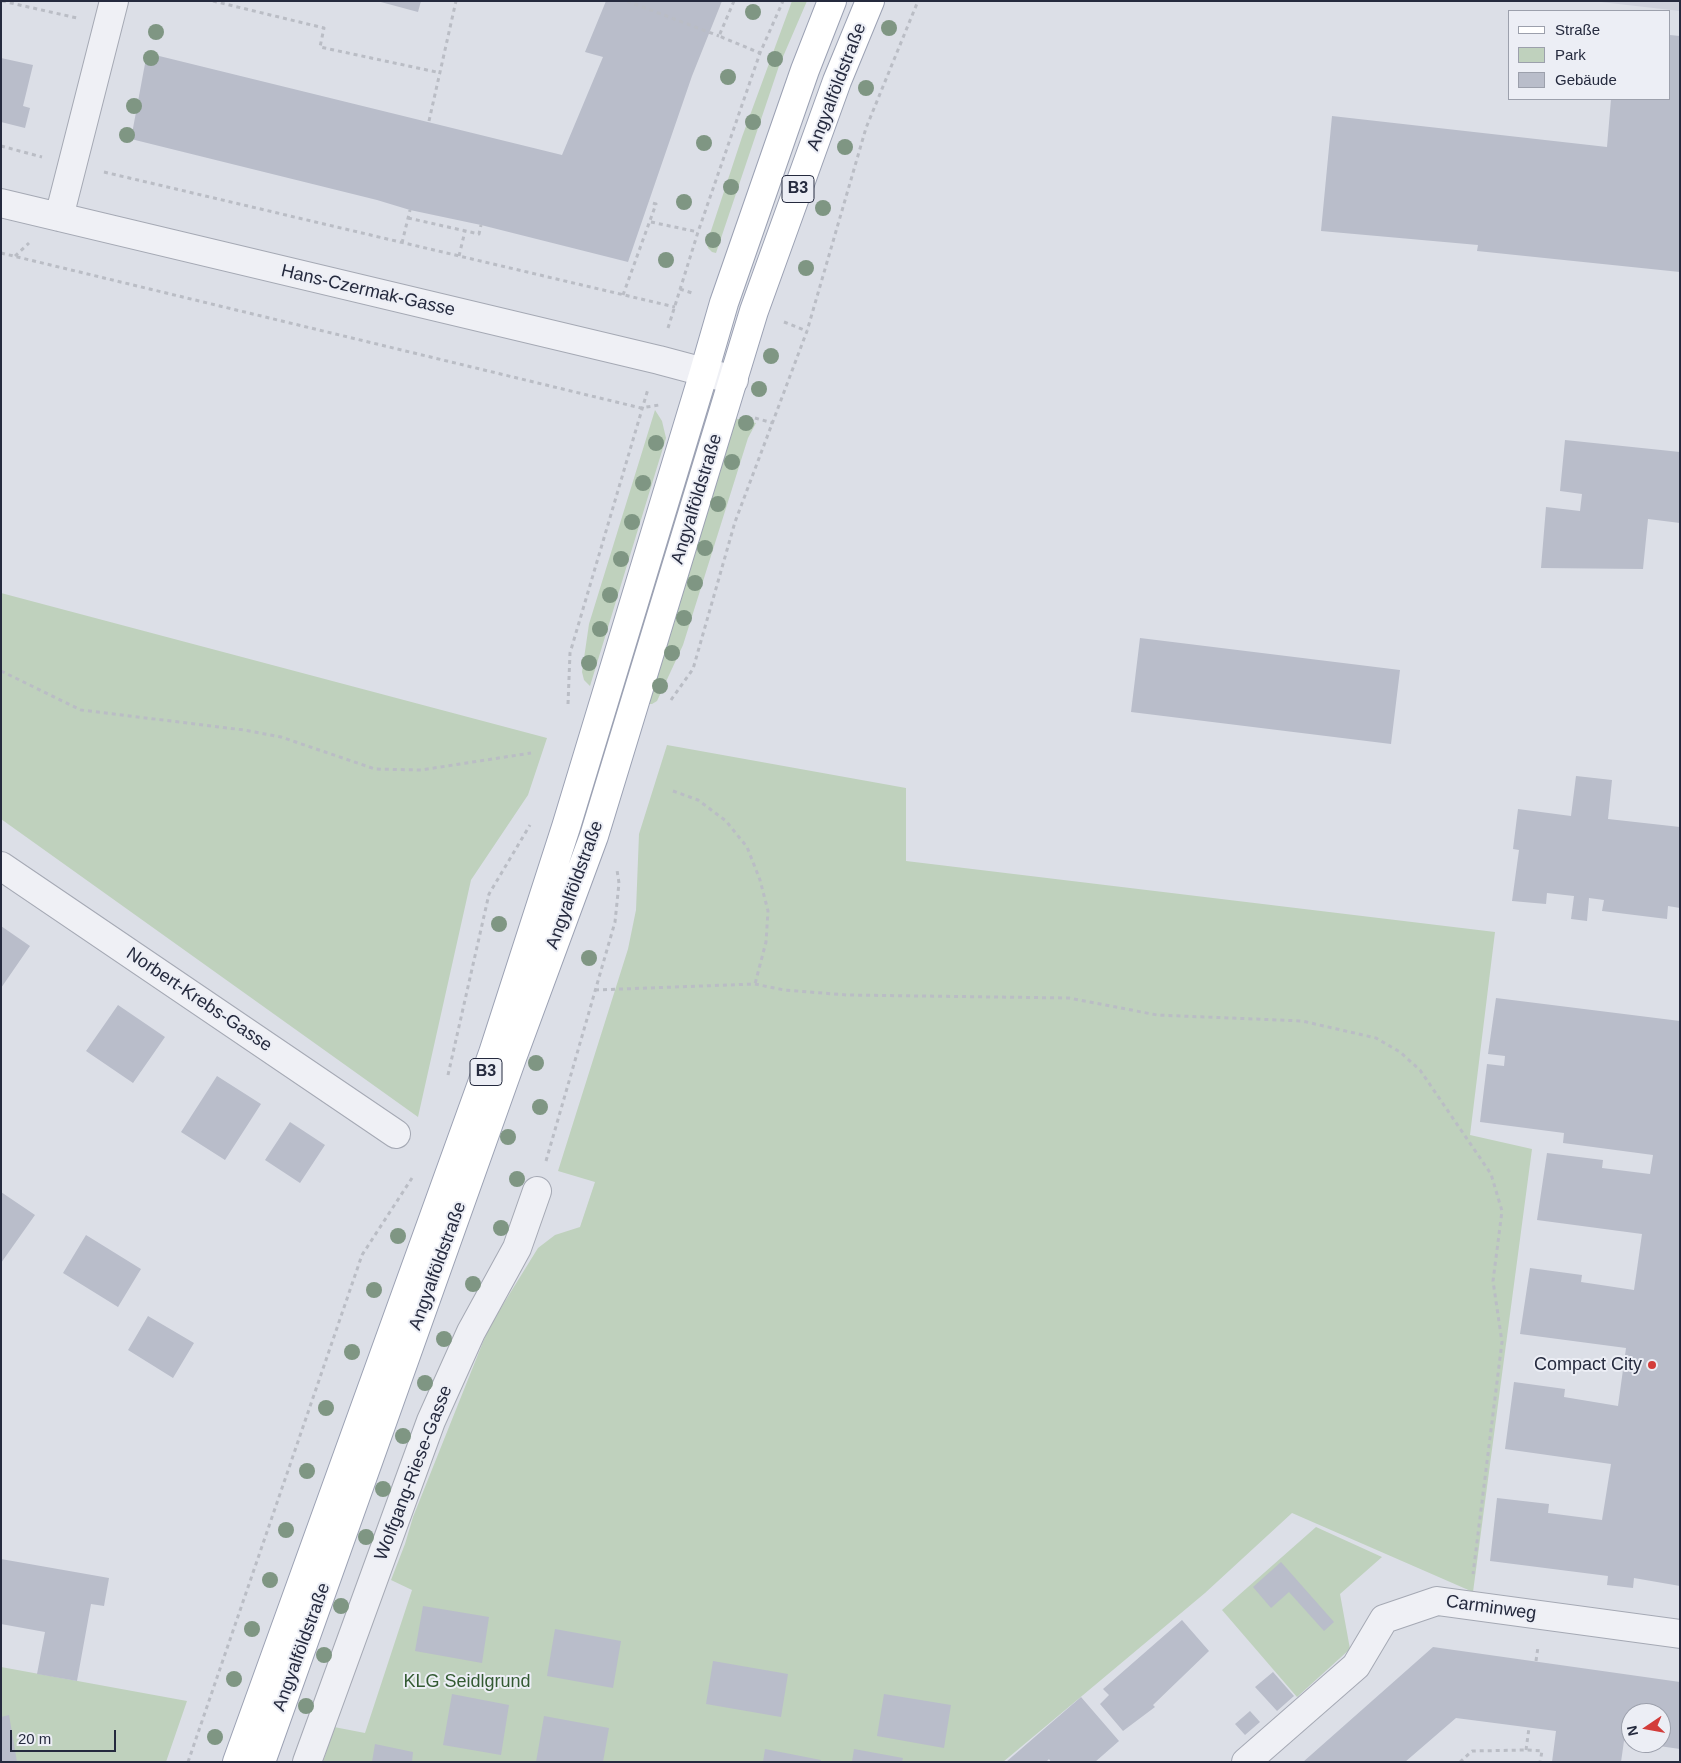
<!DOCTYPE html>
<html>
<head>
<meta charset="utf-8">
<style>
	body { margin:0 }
	#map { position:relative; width:1681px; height:1763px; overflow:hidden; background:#dcdfe7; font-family:Arial,sans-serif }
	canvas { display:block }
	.frame { position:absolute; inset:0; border:2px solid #252a3e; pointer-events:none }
	.legend { position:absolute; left:1508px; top:10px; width:162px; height:90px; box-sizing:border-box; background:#eceef5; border:1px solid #9ca0ac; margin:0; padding:6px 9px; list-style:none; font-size:15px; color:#252a3e }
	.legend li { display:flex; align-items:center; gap:10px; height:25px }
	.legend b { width:25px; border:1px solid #9ca0ac }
	.north { position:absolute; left:1621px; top:1703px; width:50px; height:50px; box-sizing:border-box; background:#eceef5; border:1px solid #9ca0ac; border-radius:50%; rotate:258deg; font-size:14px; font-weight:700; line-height:20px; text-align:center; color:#252a3e }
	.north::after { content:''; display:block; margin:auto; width:18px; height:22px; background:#d33c3a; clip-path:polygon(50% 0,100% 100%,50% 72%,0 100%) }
	.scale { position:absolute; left:10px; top:1730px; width:106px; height:22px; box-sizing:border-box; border:2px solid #252a3e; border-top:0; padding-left:6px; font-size:15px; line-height:18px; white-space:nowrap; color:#252a3e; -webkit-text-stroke:4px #eceef5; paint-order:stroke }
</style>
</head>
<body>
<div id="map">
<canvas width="1681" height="1763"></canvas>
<div class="frame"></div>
<ul class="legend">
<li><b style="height:6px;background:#fff"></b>Straße</li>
<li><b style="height:14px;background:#bfd1bd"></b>Park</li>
<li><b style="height:14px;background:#b9bdca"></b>Gebäude</li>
</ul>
<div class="north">N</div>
<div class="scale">20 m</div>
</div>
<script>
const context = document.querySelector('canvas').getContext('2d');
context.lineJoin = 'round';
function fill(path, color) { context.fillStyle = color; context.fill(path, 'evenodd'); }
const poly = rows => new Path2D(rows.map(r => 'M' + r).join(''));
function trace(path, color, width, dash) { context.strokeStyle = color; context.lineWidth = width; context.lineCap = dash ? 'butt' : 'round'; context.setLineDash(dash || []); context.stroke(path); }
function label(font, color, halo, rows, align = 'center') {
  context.font = font + ' Arial,sans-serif'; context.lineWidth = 4; context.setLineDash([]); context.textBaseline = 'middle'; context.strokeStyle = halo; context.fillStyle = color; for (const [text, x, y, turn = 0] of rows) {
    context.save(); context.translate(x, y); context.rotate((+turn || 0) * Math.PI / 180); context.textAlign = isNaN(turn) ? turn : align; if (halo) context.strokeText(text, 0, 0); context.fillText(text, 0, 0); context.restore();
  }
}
fill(poly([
	[1592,1,1680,1,1680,11]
]), '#ced1dc');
fill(poly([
	[792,1,807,1,779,66,716,253,712,252,708,248,707,243,742,137],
	[655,410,662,421,666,438,590,686,584,680,582,672,589,624],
	[734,418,756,423,748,438,683,645,657,701,652,704,648,704],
	[1,593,547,738,528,795,471,880,418,1117,1,819],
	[667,745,906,788,906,861,1495,932,1470,1135,1532,1149,1473,1592,1292,1513,1205,1593,1003,1762,323,1762,334,1727,365,1733,412,1590,391,1580,405,1544,413,1517,489,1327,538,1248,555,1235,580,1227,595,1182,558,1171,628,949,636,910,639,834],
	[1316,1527,1382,1557,1340,1594,1350,1649,1297,1697,1222,1610],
	[1,1667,187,1701,166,1762,1,1762]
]), '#bfd1bd');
fill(poly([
	[377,1,421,1,418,12],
	[606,1,722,1,692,76,628,262,481,225,410,210,377,200,131,139,147,53,562,155,603,57,585,52],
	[1670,35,1680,36,1680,272,1477,251,1478,245,1321,231,1332,116,1607,147,1611,99,1670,99],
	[1,58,33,65,23,106,30,108,25,128,1,122],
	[1565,440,1680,452,1680,523,1648,519,1643,569,1541,568,1546,507,1580,511,1582,494,1560,491],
	[1140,638,1400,670,1391,744,1131,712],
	[1576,776,1612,780,1608,819,1680,827,1680,908,1668,906,1667,919,1602,911,1604,900,1589,898,1587,921,1571,919,1574,896,1547,893,1546,904,1512,901,1519,850,1513,849,1518,809,1571,816],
	[1,926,30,946,1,988],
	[1496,998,1680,1021,1680,1586,1634,1578,1633,1588,1607,1585,1608,1576,1490,1561,1497,1498,1549,1504,1548,1513,1602,1520,1611,1464,1505,1449,1514,1382,1565,1389,1564,1397,1618,1406,1626,1348,1520,1334,1530,1268,1582,1275,1581,1282,1634,1290,1642,1234,1537,1220,1547,1153,1603,1160,1602,1168,1650,1174,1653,1155,1563,1143,1564,1133,1480,1122,1487,1064,1504,1066,1505,1056,1488,1054],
	[118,1005,165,1037,133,1083,86,1051],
	[217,1076,261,1104,225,1160,181,1132],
	[290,1122,325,1145,300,1183,265,1160],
	[1,1192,35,1215,1,1263],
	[86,1235,141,1269,118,1307,63,1273],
	[148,1316,194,1343,173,1378,128,1350],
	[1,1559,109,1578,104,1606,91,1604,77,1681,37,1674,45,1632,1,1624],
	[1281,1562,1334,1622,1324,1631,1289,1592,1271,1608,1253,1587],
	[423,1606,489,1617,482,1663,415,1651],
	[1182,1620,1209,1651,1153,1705,1155,1707,1123,1731,1100,1704,1109,1695,1103,1689],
	[555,1629,621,1641,613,1688,547,1676],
	[1433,1647,1680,1682,1680,1749,1645,1744,1661,1743,1661,1713,1631,1713,1631,1742,1624,1741,1621,1762,1552,1762,1556,1731,1456,1718,1405,1762,1303,1762],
	[713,1661,788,1674,781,1717,706,1704],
	[1273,1672,1294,1696,1277,1711,1255,1687],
	[452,1694,509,1705,501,1755,443,1745],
	[884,1694,951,1705,944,1748,877,1736],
	[1081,1697,1119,1741,1095,1762,1051,1762,1049,1759,1046,1762,1006,1762],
	[1250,1711,1260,1722,1245,1735,1235,1724],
	[9,1715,17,1762,1,1762,1,1717],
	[544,1716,609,1728,603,1762,536,1762],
	[375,1744,413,1752,412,1762,372,1762],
	[765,1749,821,1760,821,1762,763,1762],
	[854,1749,903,1758,902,1762,852,1762]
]), '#b9bdca');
const street = poly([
	[1,203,659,360,734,380],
	[59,217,114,1],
	[1,866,396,1134],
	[307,1762,431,1421,471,1332,517,1248,537,1191],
	[1246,1762,1356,1666,1384,1619,1437,1601,1680,1634]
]);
const primary = poly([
	[237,1762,493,1053,566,827,704,372,724,303,805,70,832,1],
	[261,1762,512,1058,594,836,754,311,837,81,870,1]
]);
trace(street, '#a5a9b4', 30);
trace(primary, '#9ba1b3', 30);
trace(poly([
	[2,1,77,18],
	[213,1,324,28,320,47,441,73],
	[627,1,719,36],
	[734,1,719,36,760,53],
	[429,121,456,1],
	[1,146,42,157],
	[104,172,675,307],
	[408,218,479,234,481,225],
	[651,222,698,232],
	[402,243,410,210],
	[1,253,641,408,659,405],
	[15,256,29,243],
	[459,256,465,231],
	[680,289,695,294],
	[623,295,656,204,649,202],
	[784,322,807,331],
	[668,328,698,232,760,53,783,1],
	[755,418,773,423],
	[1,671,81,710,244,730,281,737,375,769,421,770,531,753],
	[671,700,693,669,735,522,807,331,866,128,918,1],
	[568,704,570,653,648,389],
	[673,791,698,800,726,821,747,847,760,880,768,911,766,942,755,984],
	[595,990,755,984,784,990,847,995,1069,998,1157,1015,1302,1021,1376,1038,1400,1052,1420,1070,1491,1174,1502,1211,1493,1281,1502,1342,1473,1574],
	[448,1075,489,894,530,825],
	[546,1161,615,922,619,883,617,870],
	[1536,1661,1538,1647],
	[1526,1750,1529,1728],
	[188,1762,362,1255,412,1178],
	[1460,1762,1472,1751,1526,1750,1542,1751,1540,1762]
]), '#babdc5', 3, [4, 4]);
trace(street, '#eff0f5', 28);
trace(primary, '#fff', 28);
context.fillStyle = '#7f9683';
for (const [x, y] of [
	[753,12],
	[889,28],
	[156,32],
	[151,58],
	[775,59],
	[728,77],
	[866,88],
	[134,106],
	[753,122],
	[127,135],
	[704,143],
	[845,147],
	[731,187],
	[684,202],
	[823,208],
	[713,240],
	[666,260],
	[806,268],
	[771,356],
	[759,389],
	[746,423],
	[656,443],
	[732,462],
	[643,483],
	[718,504],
	[632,522],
	[705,548],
	[621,559],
	[695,583],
	[610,595],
	[684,618],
	[600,629],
	[672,653],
	[589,663],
	[660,686],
	[499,924],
	[589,958],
	[536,1063],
	[540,1107],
	[508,1137],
	[517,1179],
	[501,1228],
	[398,1236],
	[473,1284],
	[374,1290],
	[444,1339],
	[352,1352],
	[425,1383],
	[326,1408],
	[403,1436],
	[307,1471],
	[383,1489],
	[286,1530],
	[366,1537],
	[270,1580],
	[341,1606],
	[252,1629],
	[324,1655],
	[234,1679],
	[306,1706],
	[215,1737]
]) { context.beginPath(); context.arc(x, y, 8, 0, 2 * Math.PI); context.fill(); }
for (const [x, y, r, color] of [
	[1652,1365,5,"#d33c3a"]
]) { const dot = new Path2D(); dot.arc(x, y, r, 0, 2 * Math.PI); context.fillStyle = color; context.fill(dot); trace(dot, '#eceef5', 2); }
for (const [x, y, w] of [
	[798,189,32],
	[486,1072,32]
]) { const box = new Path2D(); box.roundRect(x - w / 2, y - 13.5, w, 27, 4); context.fillStyle = '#eceef5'; context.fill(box); trace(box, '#252a3e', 1); }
label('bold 16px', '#252a3e', null, [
	["B3",798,189],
	["B3",486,1072]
]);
label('18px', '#252a3e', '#eceef5', [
	["Angyalföldstraße",837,87,-69],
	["Hans-Czermak-Gasse",368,291,13],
	["Angyalföldstraße",697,499,-73],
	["Angyalföldstraße",575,885,-70],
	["Norbert-Krebs-Gasse",199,1000,34],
	["Angyalföldstraße",438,1266,-70],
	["Wolfgang-Riese-Gasse",414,1473,-69],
	["Carminweg",1491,1608,8],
	["Angyalföldstraße",302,1647,-70]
]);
label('18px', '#252a3e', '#eceef5', [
	["Compact City",1642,1365]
], 'right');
label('18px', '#335a32', '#eceef5', [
	["KLG Seidlgrund",467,1682]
]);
</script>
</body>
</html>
